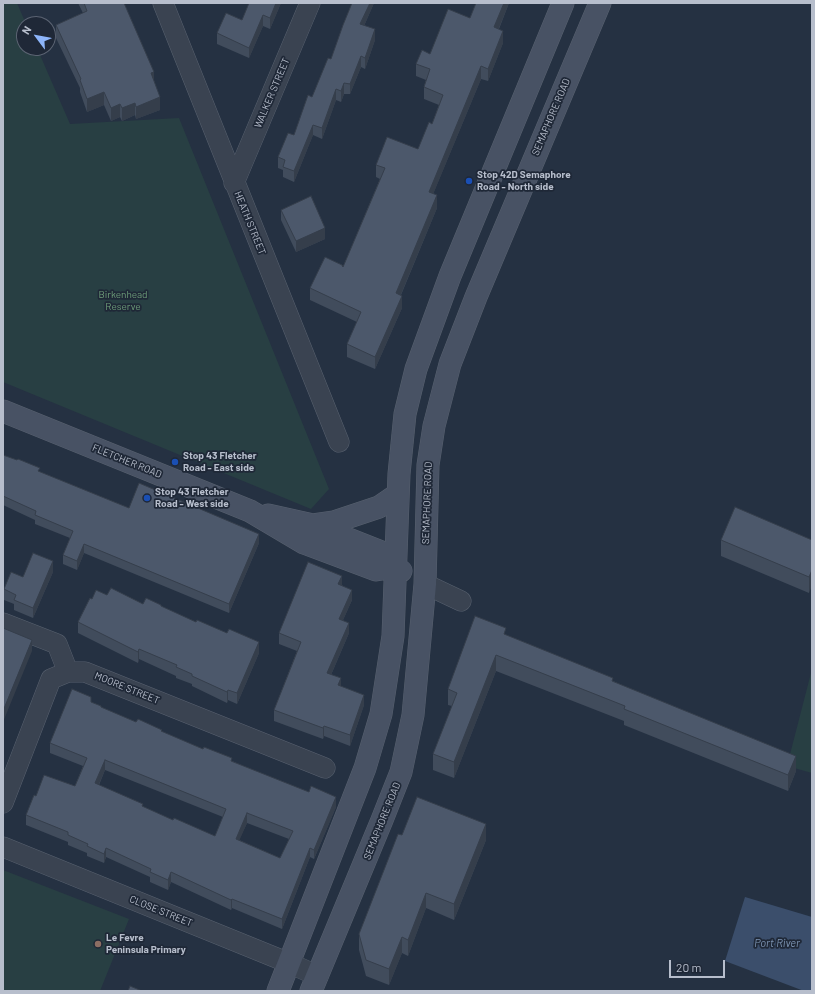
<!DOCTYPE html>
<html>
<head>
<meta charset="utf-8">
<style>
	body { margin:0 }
	#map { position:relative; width:815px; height:994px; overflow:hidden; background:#253142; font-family:Barlow,sans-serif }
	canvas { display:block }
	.frame { position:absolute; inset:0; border:4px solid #b7becc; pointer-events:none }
	.north { position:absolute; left:16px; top:16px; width:40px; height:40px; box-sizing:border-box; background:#1f2837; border:1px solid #5c6473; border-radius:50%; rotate:302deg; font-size:11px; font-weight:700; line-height:16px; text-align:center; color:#b7becc }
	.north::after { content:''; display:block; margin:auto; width:14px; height:18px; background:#8db5fa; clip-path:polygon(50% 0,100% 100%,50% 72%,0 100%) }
	.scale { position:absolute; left:669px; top:960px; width:56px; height:18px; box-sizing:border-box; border:2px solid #b7becc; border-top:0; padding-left:5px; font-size:12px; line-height:14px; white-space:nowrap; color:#b7becc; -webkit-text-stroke:3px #1f2837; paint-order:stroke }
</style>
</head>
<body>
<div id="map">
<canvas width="815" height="994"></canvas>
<div class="frame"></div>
<div class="north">N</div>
<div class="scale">20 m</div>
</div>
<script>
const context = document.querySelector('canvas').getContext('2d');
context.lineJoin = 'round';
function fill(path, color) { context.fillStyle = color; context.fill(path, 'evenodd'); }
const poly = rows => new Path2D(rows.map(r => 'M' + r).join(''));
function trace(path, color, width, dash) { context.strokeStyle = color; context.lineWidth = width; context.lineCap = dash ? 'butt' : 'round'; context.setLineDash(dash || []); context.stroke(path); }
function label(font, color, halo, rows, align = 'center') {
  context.font = font + ' Barlow,sans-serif'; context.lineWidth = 3.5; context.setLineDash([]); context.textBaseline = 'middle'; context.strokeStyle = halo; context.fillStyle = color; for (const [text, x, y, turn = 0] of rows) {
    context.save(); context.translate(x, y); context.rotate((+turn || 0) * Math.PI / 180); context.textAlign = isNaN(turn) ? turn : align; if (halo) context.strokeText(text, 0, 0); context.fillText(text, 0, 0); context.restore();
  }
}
fill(poly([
	[3,3,17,3,26,24,24,24,24,48,37,48,70,124,179,118,329,489,311,509,3,382],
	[812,669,812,773,787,766],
	[3,870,129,919,100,991,3,991]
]), '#283f43');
fill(poly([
	[745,897,812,917,812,991,804,991,725,961]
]), '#3b4e6b');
const street = poly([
	[163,3,339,442],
	[234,183,310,3],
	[425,584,461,601],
	[3,623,57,644,68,672],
	[3,803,51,679,68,672,85,672,325,768],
	[3,847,289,963,318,976]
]);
const secondary = poly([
	[3,411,250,511,304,543,376,570,395,567],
	[268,515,313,525,384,553,395,567,401,571],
	[313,525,334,522,379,507,398,494],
	[278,991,365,768,381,714,393,636,399,474,405,414,416,369,450,276,563,3],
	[311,991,382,820,401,772,413,715,425,584,428,465,434,426,450,364,476,297,600,3]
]);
trace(street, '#58616f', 21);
trace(secondary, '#58616f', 23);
trace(street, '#3a4351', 20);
trace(secondary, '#485264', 22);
fill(poly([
	[78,3,124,3,154,81,160,110,136,119,135,115,122,121,120,117,111,121,104,105,87,112,80,92,80,88,56,38,56,25,83,13],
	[281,3,270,29,263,26,249,58,217,44,217,33,242,20],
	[352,3,374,3,364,26,375,40,365,69,361,67,350,94,344,94,341,102,336,100,322,139,313,135,294,182,283,177,283,170,278,168,278,157,294,135,331,59],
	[476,3,509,3,499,29,503,43,488,81,481,79,433,194,437,208,401,295,402,308,375,369,347,357,347,344,357,322,310,300,310,288,343,267,380,179,376,177,376,165,418,149,432,124,439,105,424,99,424,87,426,80,416,76,416,64,430,54,470,18],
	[281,210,325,239,296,252,281,220],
	[3,455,40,472,129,508,259,543,229,613,84,553,77,570,63,564,63,555,70,538,35,524,35,520,3,505],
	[721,540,812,540,809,593,721,556],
	[53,572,33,618,14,610,14,604,4,600,4,589,23,577],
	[342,585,352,600,343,620,349,633,331,675,341,686,364,705,350,746,324,736,323,739,274,721,274,710,297,651,279,644,279,633],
	[107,595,143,604,161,606,259,653,237,704,228,700,227,703,192,686,192,684,176,678,176,676,139,659,138,663,78,633,78,622,92,599],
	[506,635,613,681,796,771,788,791,624,725,624,721,496,671,454,778,433,770,433,754,452,706,448,705,448,689],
	[91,703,101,708,162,732,232,761,336,807,314,859,310,857,282,929,232,908,231,910,171,882,168,890,150,882,150,877,106,857,104,863,87,856,87,853,68,845,68,842,26,825,26,815,36,796,75,786,83,766,50,753,50,743],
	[105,770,223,817,215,836,173,820,143,807,99,785],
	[247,823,289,839,280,858,239,840],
	[402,835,486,840,454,920,426,908,408,956,402,953,389,985,366,976,359,950,359,934]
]), '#414c5c');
fill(poly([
	[276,3,281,3,270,29,270,18],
	[370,3,374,3,360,35,360,24],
	[504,3,509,3,494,40,494,27],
	[263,15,263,26,249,58,249,48],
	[375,29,375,40,365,69,365,58],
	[503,31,503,43,488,81,488,69],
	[361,56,361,67,350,94,350,84],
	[481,66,481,79,429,204,429,192],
	[154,72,154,85,151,73],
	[344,83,344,94,341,102,341,91],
	[336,89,336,100,322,139,322,128],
	[104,92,104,105,87,112,87,99],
	[160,97,160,110,136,119,136,107],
	[135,103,135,115,122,121,122,108],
	[120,104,120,117,111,121,111,108],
	[313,125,313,135,294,182,294,171],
	[437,195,437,208,396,306,396,293],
	[325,228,325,239,296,252,296,241],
	[402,296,402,308,375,369,375,357],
	[259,534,259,543,229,613,229,604],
	[84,544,84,553,77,570,77,561],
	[53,561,53,572,33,618,33,608],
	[812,570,812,586,809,593,809,577],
	[342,576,342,587,338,584],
	[352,590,352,600,339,629,339,619],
	[349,623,349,633,327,684,327,673],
	[32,640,32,651,3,722,3,711],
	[259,642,259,653,237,704,237,693],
	[139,649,139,659,138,663,138,652],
	[496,655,496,671,454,778,454,762],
	[341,678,341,689,338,685],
	[228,690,228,700,227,703,227,692],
	[364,695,364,705,350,746,350,735],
	[324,726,324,736,323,739,323,728],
	[796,756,796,771,788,791,788,775],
	[105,760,105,770,95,793,95,783],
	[336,797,336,807,314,859,314,850],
	[247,813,247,823,236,848,236,839],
	[486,824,486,840,454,920,454,904],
	[106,848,106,857,104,863,104,854],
	[310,848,310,857,282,929,282,919],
	[171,872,171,882,168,890,168,880],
	[426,893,426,908,408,956,408,940],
	[232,899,232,908,231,910,231,900],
	[402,937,402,953,389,985,389,969]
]), '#353e4b');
const building = poly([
	[84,3,124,3,154,72,151,73,160,97,136,107,135,103,122,108,120,104,111,108,104,92,87,99,80,80,81,79,56,25,87,11,84,3],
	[249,3,276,3,270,18,263,15,249,48,217,33,226,13,242,20,249,3],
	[352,3,370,3,360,24,375,29,365,58,361,56,350,84,344,83,341,91,336,89,322,128,313,125,294,171,283,167,285,160,278,157,288,133,294,135,308,95,312,97,328,58,331,59,343,25,352,3],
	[476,3,504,3,494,27,503,31,488,69,481,66,429,192,437,195,396,293,402,296,375,357,347,344,361,312,310,288,325,257,342,265,343,267,385,168,376,165,387,137,418,149,429,122,432,124,443,95,424,87,430,69,416,64,422,50,430,54,448,9,470,18,476,3],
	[311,196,325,228,296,241,281,210,311,196],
	[3,455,17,460,18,459,40,468,38,471,129,508,139,483,259,534,229,604,84,544,77,561,63,555,73,531,35,515,36,511,3,496,3,455],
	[735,507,812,540,812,570,809,577,721,540,735,507],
	[33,553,53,561,33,608,14,600,16,595,4,589,11,572,23,577,33,553],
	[308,562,342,576,338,584,352,590,339,619,349,623,327,673,341,678,338,685,364,695,350,735,324,726,323,728,274,710,301,642,279,633,308,562],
	[111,588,143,604,146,598,161,605,161,606,196,622,197,620,227,633,229,629,259,642,237,693,228,690,227,692,192,676,192,674,176,667,177,665,139,649,138,652,78,622,90,598,92,599,96,590,107,595,111,588],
	[475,616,506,628,504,634,613,678,612,681,796,756,788,775,624,709,625,706,496,655,454,762,433,754,457,693,448,689,475,616],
	[3,628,32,640,3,711,3,628],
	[72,689,91,697,91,702,101,706,101,707,136,722,138,719,162,730,161,731,203,749,204,747,232,758,231,761,309,792,311,786,336,797,314,850,310,848,282,919,232,899,231,900,171,872,168,880,150,872,151,869,106,848,104,854,87,846,88,844,68,835,68,832,26,815,34,795,36,796,44,775,75,786,87,758,50,743,72,689],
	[105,760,226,809,215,836,174,818,173,820,142,806,143,804,95,783,105,760],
	[247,813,293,831,280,858,236,839,247,813],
	[417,797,486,824,454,904,426,893,408,940,402,937,389,969,366,960,359,934,398,834,402,835,417,797],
	[130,986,142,991,128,991,130,986]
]);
fill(building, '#4c586b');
trace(building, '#353e4b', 1);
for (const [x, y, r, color] of [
	[469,181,4,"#1a4fb4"],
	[175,462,4,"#1a4fb4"],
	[147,498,4,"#1a4fb4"],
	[98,944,4,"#8d6e63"]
]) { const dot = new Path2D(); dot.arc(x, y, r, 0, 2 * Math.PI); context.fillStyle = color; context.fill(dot); trace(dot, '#1f2837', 1.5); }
label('10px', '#b7becc', '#1f2837', [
	["WALKER STREET",272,93,-67],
	["SEMAPHORE ROAD",551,117,-67],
	["HEATH STREET",250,223,68],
	["FLETCHER ROAD",127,461,22],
	["SEMAPHORE ROAD",427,503,-88],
	["MOORE STREET",127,688,22],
	["SEMAPHORE ROAD",382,821,-68],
	["CLOSE STREET",161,911,22]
]);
label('bold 10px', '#b7becc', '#1f2837', [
	["Stop 42D Semaphore",477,175],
	["Road - North side",477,187],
	["Stop 43 Fletcher",183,456],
	["Road - East side",183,468],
	["Stop 43 Fletcher",155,492],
	["Road - West side",155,504],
	["Le Fevre",106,938],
	["Peninsula Primary",106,950]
], 'left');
label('10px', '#6d9d79', '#1f2837', [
	["Birkenhead",123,295],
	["Reserve",123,307]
]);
label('italic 11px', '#7d94b3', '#1f2837', [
	["Port River",777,943]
]);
</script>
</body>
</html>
